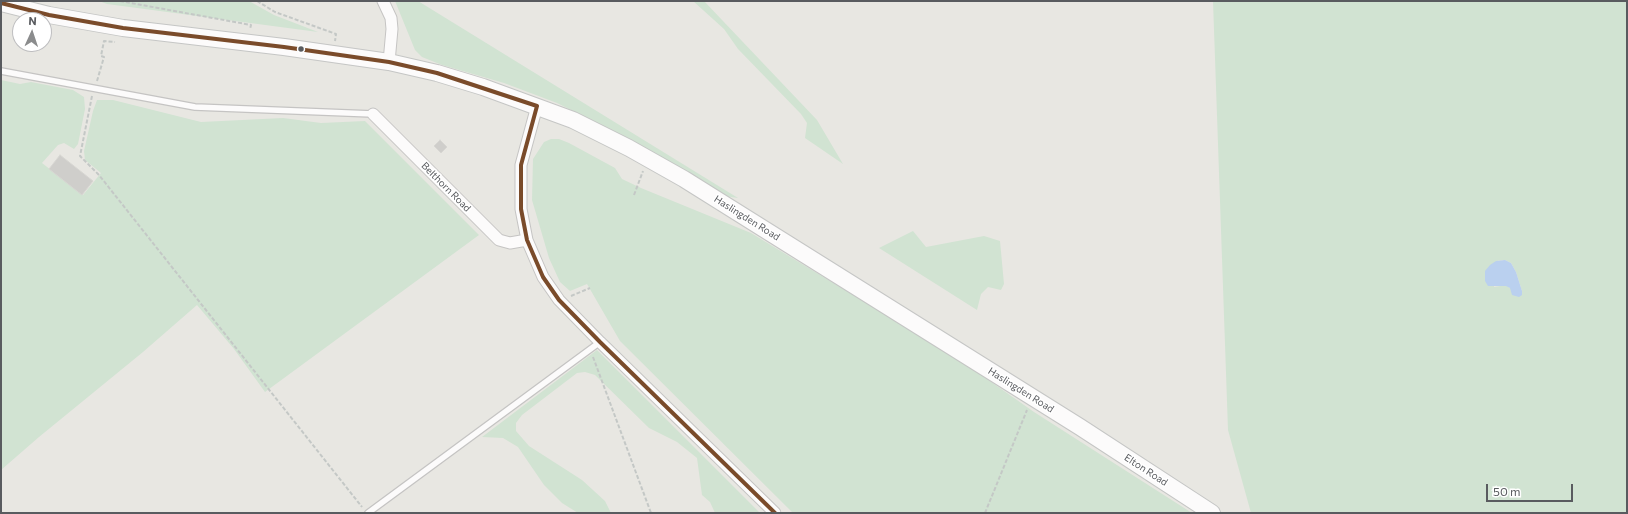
<!DOCTYPE html>
<html>
<head>
<meta charset="utf-8">
<style>
	body { margin:0 }
	#map { position:relative; width:1628px; height:514px; overflow:hidden; background:#e8e7e2; font-family:Commissioner,sans-serif }
	canvas { display:block }
	.frame { position:absolute; inset:0; border:2px solid #595b5f; pointer-events:none }
	.north { position:absolute; left:12px; top:12px; width:40px; height:40px; box-sizing:border-box; background:#fff; border:1px solid #bdbdbf; border-radius:50%; rotate:3deg; font-size:11px; font-weight:700; line-height:16px; text-align:center; color:#595b5f }
	.north::after { content:''; display:block; margin:auto; width:14px; height:18px; background:#8b8c8d; clip-path:polygon(50% 0,100% 100%,50% 72%,0 100%) }
	.scale { position:absolute; left:1486px; top:484px; width:87px; height:18px; box-sizing:border-box; border:2px solid #595b5f; border-top:0; padding-left:5px; font-size:12px; line-height:14px; white-space:nowrap; color:#595b5f; -webkit-text-stroke:3px #fff; paint-order:stroke }
</style>
</head>
<body>
<div id="map">
<canvas width="1628" height="514"></canvas>
<div class="frame"></div>
<div class="north">N</div>
<div class="scale">50 m</div>
</div>
<script>
const context = document.querySelector('canvas').getContext('2d');
context.lineJoin = 'round';
function fill(path, color) { context.fillStyle = color; context.fill(path, 'evenodd'); }
const poly = rows => new Path2D(rows.map(r => 'M' + r).join(''));
function trace(path, color, width, dash) { context.strokeStyle = color; context.lineWidth = width; context.lineCap = dash ? 'butt' : 'round'; context.setLineDash(dash || []); context.stroke(path); }
function label(font, color, halo, rows, align = 'center') {
  context.font = font + ' Commissioner,sans-serif'; context.lineWidth = 3; context.setLineDash([]); context.textBaseline = 'middle'; context.strokeStyle = halo; context.fillStyle = color; for (const [text, x, y, turn = 0] of rows) {
    context.save(); context.translate(x, y); context.rotate((+turn || 0) * Math.PI / 180); context.textAlign = isNaN(turn) ? turn : align; if (halo) context.strokeText(text, 0, 0); context.fillText(text, 0, 0); context.restore();
  }
}
fill(poly([
	[99,1,249,1,274,15,318,32,107,4],
	[395,1,418,1,738,198,724,196,605,127,557,103,504,83,442,65,422,57,415,50],
	[693,1,704,1,817,120,843,164,805,138,807,123,801,114,738,49,724,29],
	[1213,1,1627,1,1627,513,1251,513,1228,430],
	[1505,260,1511,263,1516,272,1522,291,1510,288,1506,285,1494,287,1496,261],
	[1,80,20,84,31,82,73,90,84,97,85,109,78,144,74,149,64,143,58,145,42,163,83,195,101,173,85,160,84,151,93,111,97,100,113,100,201,122,283,118,321,123,365,121,479,235,265,392,234,349,197,305,143,352,39,437,1,470],
	[551,139,559,139,569,143,615,168,622,179,641,188,751,233,960,360,1034,412,1192,513,793,513,620,341,587,284,570,291,560,282,549,258,532,200,533,159,544,142],
	[913,231,926,247,984,236,1000,241,1004,284,1001,290,988,287,981,294,977,310,879,248],
	[597,350,760,513,715,513,710,502,702,495,697,458,677,442,649,428,595,375,585,372,577,373,522,415,516,423,516,431,529,446,582,480,605,501,611,513,578,513,562,503,544,485,518,447,503,438,482,437]
]), '#d1e3d2');
fill(poly([
	[1505,260,1511,263,1516,272,1522,291,1522,295,1519,297,1512,295,1510,288,1506,286,1488,286,1485,281,1485,271,1490,265,1496,261]
]), '#bad0ef');
const building = poly([
	[440,140,447,147,441,153,434,146,440,140],
	[60,155,93,181,82,195,49,169,60,155]
]);
fill(building, '#cfcecb');
trace(building, '#d7d6d2', 1);
const service = poly([
	[1,71,195,107,373,114],
	[368,513,600,342]
]);
const minor = poly([
	[383,1,391,18,392,29,389,62],
	[537,106,521,165,521,209,527,240,543,277,559,300,600,342,775,513],
	[373,114,499,240,510,243,527,240]
]);
const secondary = poly([
	[1,3,49,15,123,28,284,47,389,62,437,73,483,87,573,120,629,148,684,179,1080,427,1212,513]
]);
trace(service, '#c5c4c3', 8);
trace(minor, '#c5c4c3', 13);
trace(secondary, '#c5c6c5', 18);
trace(poly([
	[120,1,251,25,250,29],
	[257,1,275,12,336,34,335,41],
	[97,81,104,57,101,56,104,41,115,42],
	[92,96,80,156,99,175,362,507],
	[634,195,643,171],
	[571,296,590,288],
	[593,357,651,513],
	[985,513,1027,410]
]), '#c4c8c6', 2, [4, 2]);
trace(service, '#fcfbfb', 5.5);
trace(minor, '#fcfbfb', 11);
trace(secondary, '#fcfbfb', 16);
trace(poly([
	[1,3,49,15,123,28,284,47,389,62,437,73,537,106],
	[537,106,521,165,521,209,527,240,543,277,559,300,600,342,775,513]
]), '#7a4b2a', 4);
for (const [x, y, r, color] of [
	[301,49,3.5,"#595b5f"]
]) { const dot = new Path2D(); dot.arc(x, y, r, 0, 2 * Math.PI); context.fillStyle = color; context.fill(dot); trace(dot, '#fff', 1.5); }
label('10px', '#595b5f', '#fff', [
	["Belthorn Road",446,187,45],
	["Haslingden Road",747,218,32],
	["Haslingden Road",1021,390,32],
	["Elton Road",1146,470,33]
]);
</script>
</body>
</html>
